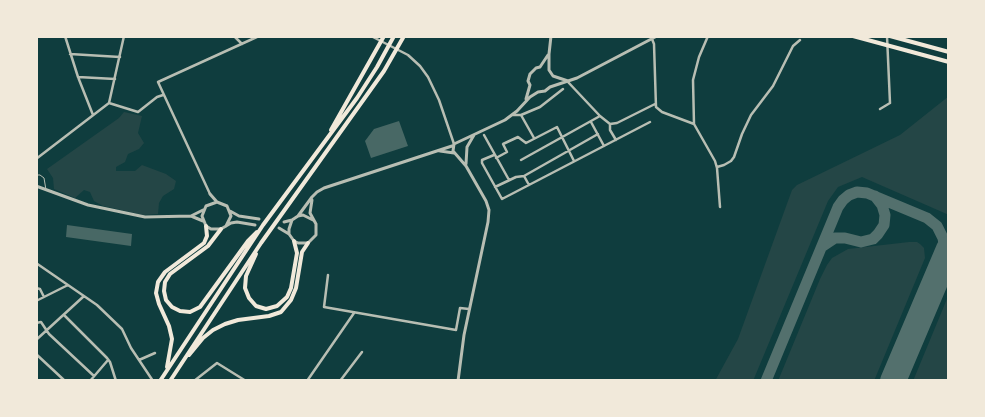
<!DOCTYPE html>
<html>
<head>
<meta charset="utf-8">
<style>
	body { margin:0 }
	#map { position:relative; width:985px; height:417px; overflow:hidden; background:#0f3d3e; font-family:"Work Sans",sans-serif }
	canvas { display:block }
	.frame { position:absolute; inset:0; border:38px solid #f1e9da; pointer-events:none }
</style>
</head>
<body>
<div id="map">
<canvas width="985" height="417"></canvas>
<div class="frame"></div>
</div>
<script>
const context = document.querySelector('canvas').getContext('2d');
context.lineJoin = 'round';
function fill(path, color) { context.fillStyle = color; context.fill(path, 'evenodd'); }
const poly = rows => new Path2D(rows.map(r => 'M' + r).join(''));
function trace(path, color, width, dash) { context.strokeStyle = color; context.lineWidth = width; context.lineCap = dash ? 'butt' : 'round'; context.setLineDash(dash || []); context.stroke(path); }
fill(poly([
	[949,96,949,215,862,177,838,187,828,201,753,381,715,381,738,339,792,190,797,185,900,135],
	[124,112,142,116,138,133,144,143,139,149,128,154,125,162,116,167,116,171,135,171,142,165,166,174,176,181,174,189,163,196,159,203,158,214,143,215,103,206,94,201,90,192,84,190,75,198,54,189,53,178,47,169,119,118],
	[909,242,917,242,920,244,924,248,925,258,874,381,778,381,820,279,827,265,832,258,848,249],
	[949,294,949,381,913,381]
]), '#244646');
trace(poly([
	[823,246,835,238,845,238,861,242,873,239,878,234,884,225,885,215,882,205,875,196],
	[766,381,838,207,843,200,849,195,857,192,867,193,927,218,937,226,943,238,945,251,936,279]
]), '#53706d', 11);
trace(poly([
	[893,381,949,249]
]), '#53706d', 26);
fill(poly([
	[399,121,408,146,371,158,365,141,374,129],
	[67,225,132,234,131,246,66,237]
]), '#486865');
trace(poly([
	[36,175,40,175,44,178,46,190]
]), '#b8beb3', 1);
trace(poly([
	[65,36,78,77,93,115],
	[234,36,242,44],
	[371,36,408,55,420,66,428,77,439,100,454,144],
	[708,36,699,57,693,80,694,124,715,161,717,168,720,207],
	[652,39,654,44,656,107,662,112,694,124],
	[70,54,120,57],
	[78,77,115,79],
	[568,82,600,116,610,124,617,123,655,104],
	[109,103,124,36],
	[109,103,138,112,157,97,163,95],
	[880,109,890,103,887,36],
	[513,115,521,115,540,107,563,89],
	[521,115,534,138],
	[591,122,604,146],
	[610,124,610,130,616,140],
	[484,135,509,180],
	[494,155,482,160,482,163,502,199,650,122],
	[496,158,507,152,503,144,518,137,526,143,557,127,574,161],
	[36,159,109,103],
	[521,160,600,116],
	[717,167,724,165,731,161,734,157,742,134,751,115,773,86,793,46,800,40],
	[524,176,529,185],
	[495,187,516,177,524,176,598,134],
	[210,194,158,82,259,36],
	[36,263,97,305,122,329,131,348,153,381],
	[328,275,324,307,456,330,460,308,469,309],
	[36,288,40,289,44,297],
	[36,301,68,285],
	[64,315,107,358,110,362,116,381],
	[36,323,41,322,49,334,94,376],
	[36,340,84,296],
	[36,354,65,381],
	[139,360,155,353],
	[90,381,108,360],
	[194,381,217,363,246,381],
	[307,381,354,313],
	[340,381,362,352]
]), '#b8beb3', 2.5);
trace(poly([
	[551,36,549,54,549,70,553,76,568,81],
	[526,99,530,85,528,81,530,74,536,68,540,67,548,55],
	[440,151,454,153],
	[466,164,467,147,474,135],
	[36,186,88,205,145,217,191,216,203,210],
	[210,194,217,202],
	[312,200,310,213,316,224,316,235,308,243,298,243,294,241,289,234,289,229,292,220,298,216,303,215,313,220],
	[230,211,239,216,259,219],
	[191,216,203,221],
	[298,216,312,197,317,192,324,188,452,146],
	[284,222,292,220],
	[226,226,231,216,227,206,217,202,206,206,202,216,206,226,211,229,221,229,231,223,237,222,255,225],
	[279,228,289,234],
	[458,381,464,335,488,222,489,210,486,201,466,166,453,151,454,144,505,120,517,111,530,97,538,92,545,91,550,87,577,78,657,36]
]), '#b8beb3', 3);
trace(poly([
	[853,36,949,62],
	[890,36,949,52],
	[331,130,384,36],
	[221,229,208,246,170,274,165,282,164,291,166,300,172,307,180,311,190,312,200,307,248,241,257,232],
	[256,254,246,276,245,288,249,298,256,306,266,309,277,306,287,297,291,288,297,253,294,241],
	[189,355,203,338,213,330,225,324,238,320,269,316,281,312,291,300,296,288,302,252,308,243],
	[167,367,172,339,169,326,159,304,156,293,158,282,165,272,204,243,207,236,206,226],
	[160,381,263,225,357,98,377,67,394,36],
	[170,381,261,243,384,71,404,36]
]), '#f1e9da', 4);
</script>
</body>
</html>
